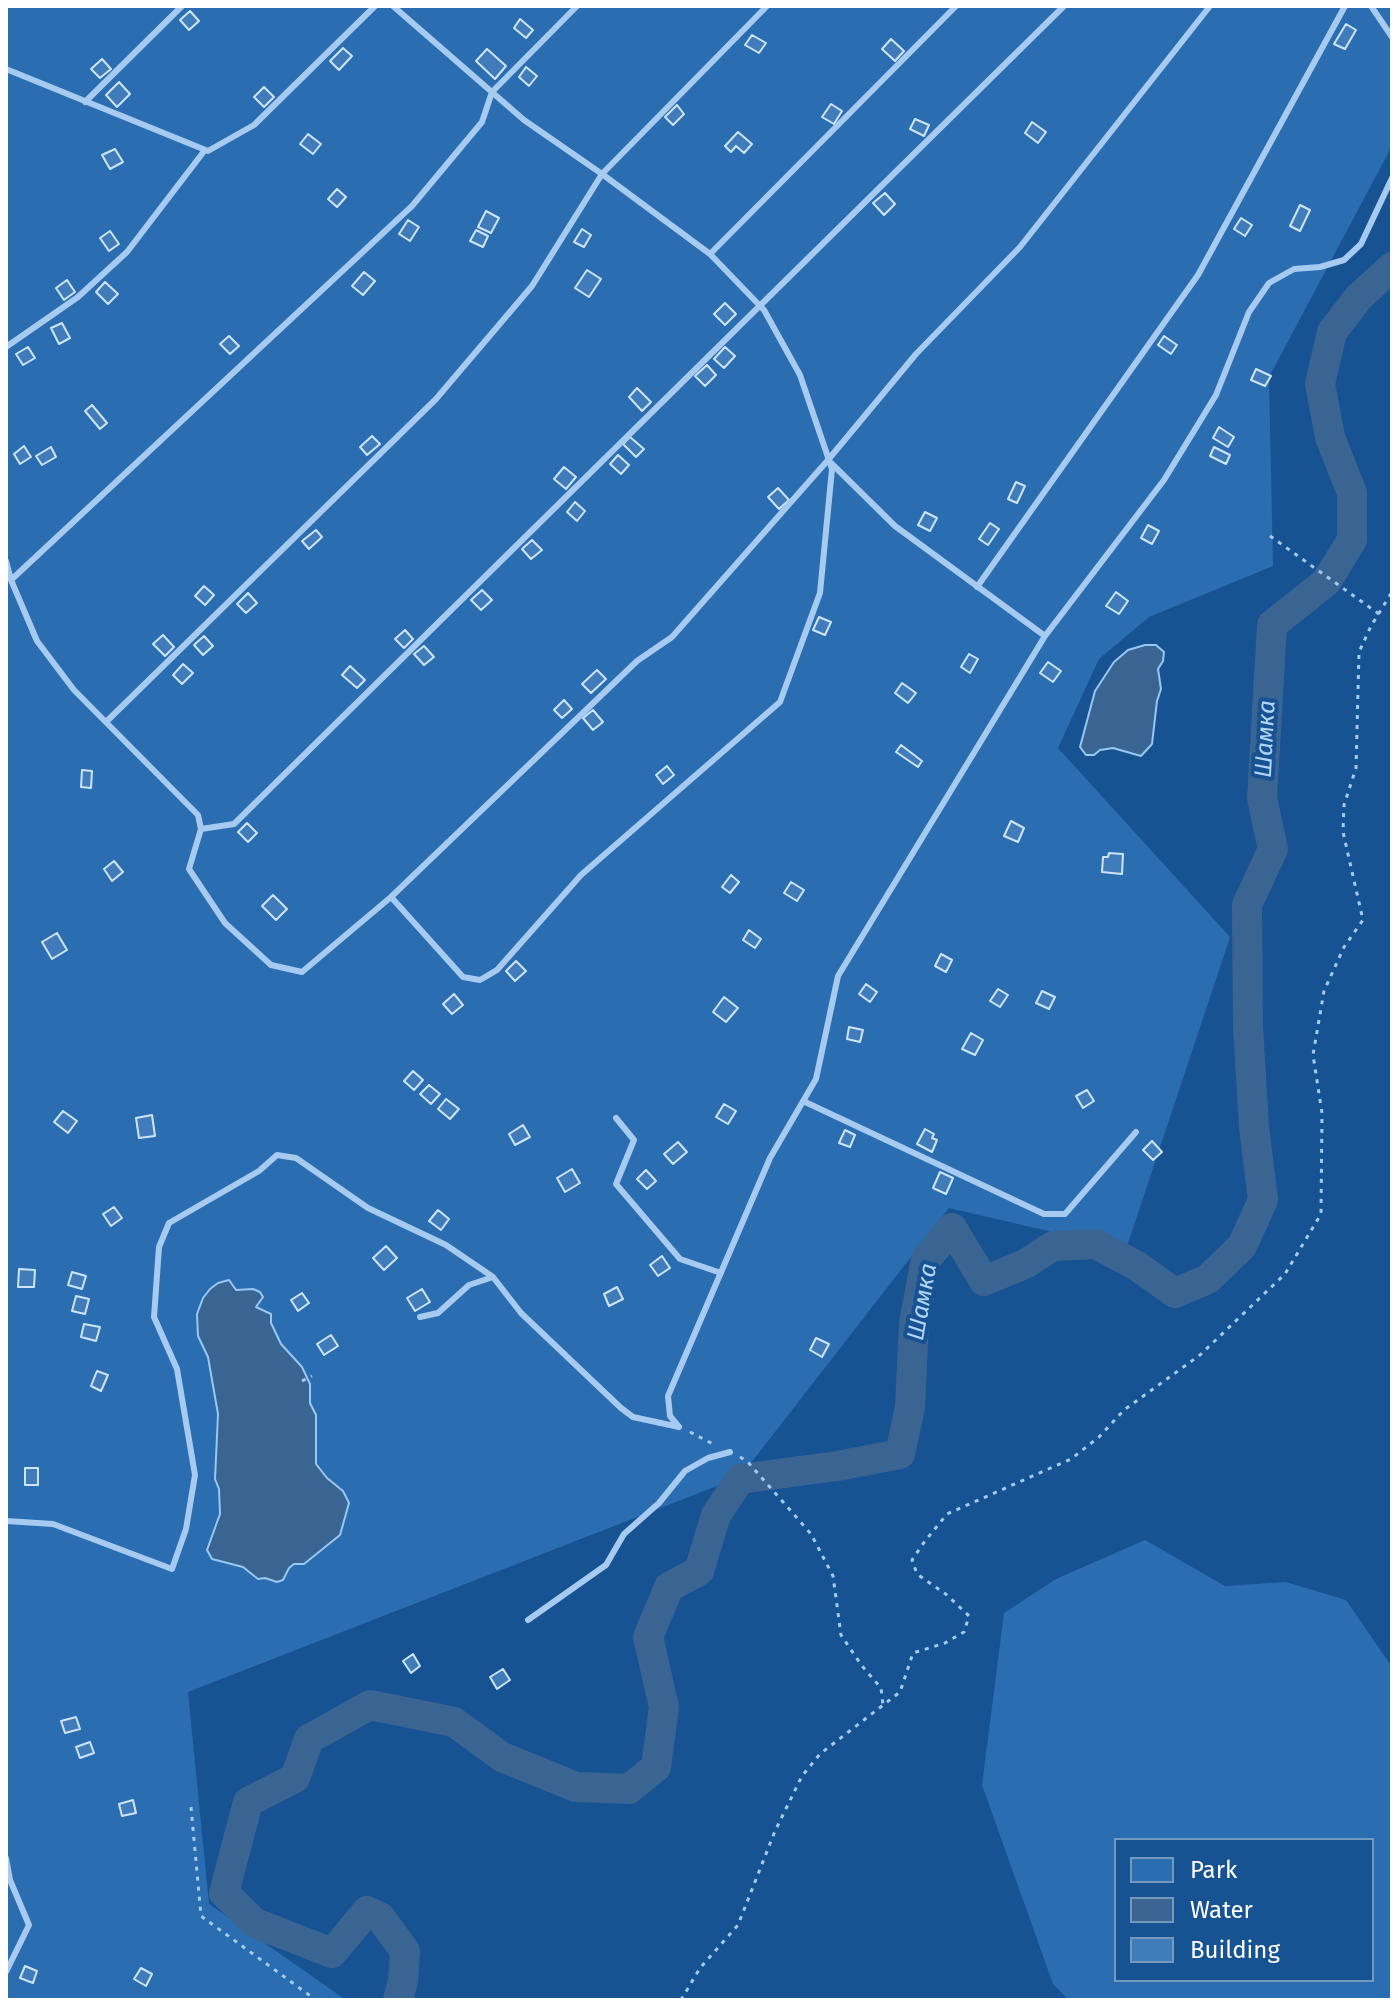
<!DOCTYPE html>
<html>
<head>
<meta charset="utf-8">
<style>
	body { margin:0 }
	#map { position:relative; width:1398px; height:2006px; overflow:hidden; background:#175393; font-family:"Fira Sans",sans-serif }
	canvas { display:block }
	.frame { position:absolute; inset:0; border:8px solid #fff; pointer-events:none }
	.legend { position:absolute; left:1114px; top:1838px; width:260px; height:144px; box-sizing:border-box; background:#175393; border:2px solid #7498be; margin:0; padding:10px 14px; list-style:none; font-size:24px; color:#fff }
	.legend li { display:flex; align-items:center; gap:16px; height:40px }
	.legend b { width:40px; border:2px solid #7498be }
</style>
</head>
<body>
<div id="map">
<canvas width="1398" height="2006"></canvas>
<div class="frame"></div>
<ul class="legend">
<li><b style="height:22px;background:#2a6db1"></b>Park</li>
<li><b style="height:22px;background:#3a6593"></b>Water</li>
<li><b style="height:22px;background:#407cba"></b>Building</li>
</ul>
</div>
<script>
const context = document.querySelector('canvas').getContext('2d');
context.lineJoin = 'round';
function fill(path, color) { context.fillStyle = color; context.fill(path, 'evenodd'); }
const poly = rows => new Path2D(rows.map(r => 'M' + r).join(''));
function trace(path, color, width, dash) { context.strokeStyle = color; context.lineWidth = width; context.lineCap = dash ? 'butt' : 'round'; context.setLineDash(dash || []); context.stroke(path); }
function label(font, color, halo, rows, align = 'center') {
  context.font = font + ' "Fira Sans",sans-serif'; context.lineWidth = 8; context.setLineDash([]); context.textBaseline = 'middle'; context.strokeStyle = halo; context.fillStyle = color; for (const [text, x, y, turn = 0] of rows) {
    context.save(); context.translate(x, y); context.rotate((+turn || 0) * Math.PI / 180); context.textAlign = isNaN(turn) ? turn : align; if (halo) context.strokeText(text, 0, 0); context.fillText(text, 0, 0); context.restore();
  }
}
fill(poly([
	[6,6,1392,6,1392,146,1269,377,1273,566,1149,617,1099,659,1058,748,1230,937,1126,1249,949,1208,740,1477,188,1692,209,1904,346,2000,6,2000],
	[1145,1540,1225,1586,1286,1582,1346,1600,1392,1667,1392,2000,1069,2000,1053,1984,982,1785,1004,1613,1056,1579],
	[1116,1840,1372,1840,1372,1980,1116,1980]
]), '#2a6db1');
const water = poly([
	[1145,645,1156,645,1164,652,1163,661,1158,669,1161,689,1157,701,1152,744,1141,756,1113,748,1100,750,1094,755,1086,755,1080,747,1095,691,1114,662,1128,650,1145,645],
	[229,1280,236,1290,253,1289,260,1292,263,1297,256,1307,271,1314,271,1323,281,1344,302,1367,310,1384,310,1403,316,1415,316,1464,327,1478,343,1491,349,1503,340,1535,304,1564,294,1564,289,1568,283,1580,277,1582,265,1578,258,1579,243,1567,212,1559,207,1550,220,1514,219,1489,215,1479,218,1414,208,1357,198,1336,197,1314,203,1298,210,1289,218,1283,229,1280]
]);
fill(water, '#3a6593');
trace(water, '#99c7f3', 2);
trace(poly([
	[398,2000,403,1981,405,1951,380,1917,367,1911,332,1953,255,1923,224,1893,248,1802,295,1778,309,1739,370,1705,454,1722,502,1757,576,1787,629,1789,656,1767,664,1707,648,1637,669,1587,699,1571,716,1515,740,1479,837,1466,900,1454,910,1407,914,1323,926,1259,952,1228,984,1281,1025,1264,1053,1246,1096,1244,1137,1266,1175,1293,1208,1279,1242,1246,1263,1200,1254,1127,1248,1026,1247,905,1273,849,1262,798,1272,625,1326,582,1352,540,1352,493,1330,437,1320,384,1332,332,1359,297,1392,267]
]), '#3a6593', 30);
const building = poly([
	[190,11,199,21,189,30,180,20,190,11],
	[520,19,533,30,526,38,514,28,520,19],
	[1346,24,1356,30,1345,49,1334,44,1346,24],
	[752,35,766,43,759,53,745,45,752,35],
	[891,39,904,51,895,61,882,49,891,39],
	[343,48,352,56,339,70,330,61,343,48],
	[487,49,506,66,495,79,476,61,487,49],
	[102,59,111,69,100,78,91,69,102,59],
	[526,67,537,76,529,86,519,77,526,67],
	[119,82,130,94,117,107,106,95,119,82],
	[264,87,274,97,264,107,254,97,264,87],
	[831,104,842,111,834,124,822,117,831,104],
	[677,105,684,114,673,125,665,117,677,105],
	[915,119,929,125,924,136,910,129,915,119],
	[1032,122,1046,132,1038,143,1025,133,1032,122],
	[738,132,752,144,744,153,736,146,731,152,725,146,738,132],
	[308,134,321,144,313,154,300,144,308,134],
	[115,149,123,162,110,169,102,155,115,149],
	[337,189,346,197,337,207,328,199,337,189],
	[885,193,895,204,884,215,873,203,885,193],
	[1300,205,1310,210,1300,231,1290,226,1300,205],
	[486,211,499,218,491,233,478,227,486,211],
	[1241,218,1252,225,1245,236,1234,229,1241,218],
	[408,220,419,227,410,241,399,234,408,220],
	[582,229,591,235,584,247,574,242,582,229],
	[476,230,488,236,483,247,470,241,476,230],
	[110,231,119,244,109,251,100,238,110,231],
	[587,270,601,279,589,297,575,288,587,270],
	[364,272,375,281,363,295,352,286,364,272],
	[67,280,75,292,64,300,56,288,67,280],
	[105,282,118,294,108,304,96,292,105,282],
	[725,303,736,314,725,325,714,314,725,303],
	[62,323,70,338,59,344,51,328,62,323],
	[229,336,239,346,230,354,220,344,229,336],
	[1164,336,1177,345,1171,354,1158,345,1164,336],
	[28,347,35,358,23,365,16,354,28,347],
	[725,347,735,356,724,368,714,359,725,347],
	[707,365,716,375,705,386,695,376,707,365],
	[1256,369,1271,376,1265,386,1251,380,1256,369],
	[637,388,651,402,642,411,629,397,637,388],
	[92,405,107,423,100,429,85,411,92,405],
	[1219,427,1234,437,1228,447,1213,438,1219,427],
	[372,436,380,444,367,455,360,447,372,436],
	[630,437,644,449,636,457,623,444,630,437],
	[24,446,31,457,20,464,14,454,24,446],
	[51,447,56,457,42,465,36,456,51,447],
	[1214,447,1230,455,1226,464,1210,456,1214,447],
	[618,455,629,465,621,474,610,464,618,455],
	[564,467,576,477,566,489,554,479,564,467],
	[1016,482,1025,486,1017,503,1008,499,1016,482],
	[778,488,789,500,779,509,768,497,778,488],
	[575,502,585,511,577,521,567,512,575,502],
	[925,512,937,518,930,531,918,525,925,512],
	[990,523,999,529,988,545,979,539,990,523],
	[1148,525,1159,531,1152,544,1141,538,1148,525],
	[316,530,322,537,309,549,302,541,316,530],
	[532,540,542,550,531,559,522,549,532,540],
	[204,586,214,595,205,605,195,596,204,586],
	[482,590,492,600,481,610,471,600,482,590],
	[1116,592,1128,601,1119,614,1106,606,1116,592],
	[248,593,257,603,246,613,237,604,248,593],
	[819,617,831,622,825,635,813,630,819,617],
	[405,630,413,639,404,648,395,639,405,630],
	[163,635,174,647,165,656,153,644,163,635],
	[204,636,213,646,203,655,194,645,204,636],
	[424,646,434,657,424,665,414,654,424,646],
	[969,654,978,659,970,673,961,667,969,654],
	[1048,662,1061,671,1053,682,1040,673,1048,662],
	[183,664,193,673,182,684,173,675,183,664],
	[350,666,365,680,357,688,342,675,350,666],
	[597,670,606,679,591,693,582,684,597,670],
	[902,683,916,693,908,703,895,693,902,683],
	[564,700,572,709,562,718,554,710,564,700],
	[593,710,603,722,593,730,583,718,593,710],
	[901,745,922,761,918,767,896,752,901,745],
	[667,766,674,775,663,784,656,775,667,766],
	[82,770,92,771,91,788,81,787,82,770],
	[1011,821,1024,828,1018,842,1004,836,1011,821],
	[247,823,257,833,248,842,238,832,247,823],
	[1109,853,1123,854,1122,874,1102,872,1103,857,1108,857,1109,853],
	[114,861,123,872,112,881,104,869,114,861],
	[731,875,739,882,730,893,722,887,731,875],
	[791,882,804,890,797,901,784,893,791,882],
	[273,895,287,909,276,920,262,906,273,895],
	[749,930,761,939,755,948,743,940,749,930],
	[57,933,67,950,52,959,42,942,57,933],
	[941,954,952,960,946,972,935,966,941,954],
	[516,961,526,971,515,981,506,971,516,961],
	[866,984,877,992,870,1002,859,994,866,984],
	[998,989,1008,995,1000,1007,990,1001,998,989],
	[1042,991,1055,997,1049,1009,1036,1003,1042,991],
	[454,994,463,1005,452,1014,443,1004,454,994],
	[724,997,738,1008,726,1022,713,1012,724,997],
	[849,1027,863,1030,860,1042,847,1039,849,1027],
	[971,1033,983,1040,975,1055,962,1049,971,1033],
	[413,1071,423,1080,414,1090,404,1081,413,1071],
	[429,1085,440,1094,431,1104,420,1094,429,1085],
	[1087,1090,1094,1101,1083,1108,1076,1096,1087,1090],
	[446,1099,459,1109,450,1119,438,1109,446,1099],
	[724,1104,736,1111,728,1124,716,1117,724,1104],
	[63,1111,77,1121,68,1133,54,1122,63,1111],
	[152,1115,155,1136,139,1138,136,1118,152,1115],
	[523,1125,530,1137,515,1145,509,1134,523,1125],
	[925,1129,934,1134,932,1138,937,1140,932,1152,917,1144,925,1129],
	[845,1130,855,1135,850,1147,839,1143,845,1130],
	[1152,1141,1162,1152,1153,1160,1143,1150,1152,1141],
	[678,1142,687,1152,673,1164,664,1154,678,1142],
	[572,1169,580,1183,565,1192,557,1178,572,1169],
	[646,1170,656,1181,647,1189,637,1179,646,1170],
	[940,1172,953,1178,946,1194,933,1188,940,1172],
	[114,1207,122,1218,111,1226,103,1214,114,1207],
	[438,1210,449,1219,441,1230,429,1221,438,1210],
	[386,1246,397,1258,384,1270,373,1258,386,1246],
	[662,1256,670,1268,658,1276,650,1265,662,1256],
	[19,1269,35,1270,34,1287,18,1287,19,1269],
	[72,1272,86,1276,82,1289,68,1285,72,1272],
	[617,1287,623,1299,609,1306,604,1294,617,1287],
	[422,1289,430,1302,415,1311,407,1298,422,1289],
	[302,1293,309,1303,298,1311,291,1300,302,1293],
	[76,1296,89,1299,85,1314,72,1311,76,1296],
	[84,1324,100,1327,96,1341,81,1337,84,1324],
	[331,1335,338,1346,324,1355,317,1344,331,1335],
	[816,1338,829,1344,822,1357,810,1350,816,1338],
	[97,1371,108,1375,101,1391,91,1386,97,1371],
	[25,1468,38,1468,38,1485,25,1485,25,1468],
	[413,1654,420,1666,411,1673,403,1661,413,1654],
	[503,1669,510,1680,497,1689,490,1677,503,1669],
	[76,1717,80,1729,65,1733,61,1721,76,1717],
	[90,1742,94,1753,80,1758,76,1747,90,1742],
	[133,1800,136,1813,122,1816,119,1804,133,1800],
	[25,1966,37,1971,33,1983,20,1978,25,1966],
	[141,1968,152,1974,146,1986,134,1979,141,1968]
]);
fill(building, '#407cba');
trace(building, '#cee4fb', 2);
trace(poly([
	[1270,536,1379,614],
	[302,1381,312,1376],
	[690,1432,715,1445],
	[740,1457,747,1461,811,1534,833,1576,841,1635,862,1666,881,1688,883,1705],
	[191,1807,201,1916,316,2000],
	[681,2000,700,1968,738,1925,775,1831,802,1776,820,1754,900,1692,913,1653,945,1643,964,1632,969,1616,947,1595,917,1574,912,1560,925,1541,947,1514,1071,1459,1099,1437,1124,1410,1200,1355,1285,1274,1321,1214,1322,1113,1313,1055,1324,991,1344,947,1363,920,1343,832,1344,805,1356,768,1359,652,1371,626,1392,592]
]), '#a7cbf0', 3, [4, 6]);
trace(poly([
	[393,6,524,120,602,174,767,6],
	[1064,6,234,824,201,829,189,869,225,923,271,965,302,972,391,897,637,661,672,637,828,460,916,354,1020,247,1210,6],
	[1371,6,1392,37],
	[6,69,208,151,254,125,375,6],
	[85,102,182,6],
	[710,254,956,6],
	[6,347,78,297,127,252,205,150],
	[831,463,895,526,1045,636],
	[6,561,11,580,37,641,74,690,198,815,201,829],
	[11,580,412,206,482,122,492,92,577,6],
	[977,587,1198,275,1345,6],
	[107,721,436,399,532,286,602,174,710,254,764,310,800,375,832,469,820,593,780,702,581,875,497,970,480,980,463,977,391,897],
	[803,1101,1044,1214,1065,1214,1136,1132],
	[616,1118,634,1140,616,1184,680,1259,721,1273],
	[420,1317,438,1313,469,1285,493,1277],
	[679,1427,670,1416,668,1396,770,1158,816,1079,838,976,1045,636,1164,480,1216,395,1249,312,1269,283,1294,269,1320,267,1344,260,1361,244,1392,178],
	[6,1521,53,1524,172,1569,186,1529,195,1475,177,1369,154,1317,159,1247,169,1223,259,1171,277,1155,296,1158,368,1208,446,1245,493,1277,521,1313,621,1408,633,1417,679,1427],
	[528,1620,606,1565,624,1534,659,1503,685,1471,708,1458,730,1452],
	[6,1858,10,1880,29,1925,6,1972]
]), '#a7cbf0', 6);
label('italic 24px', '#b3d5f7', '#175393', [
	["Шамка",1266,739,-87],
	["Шамка",923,1302,-80]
]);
</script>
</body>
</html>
